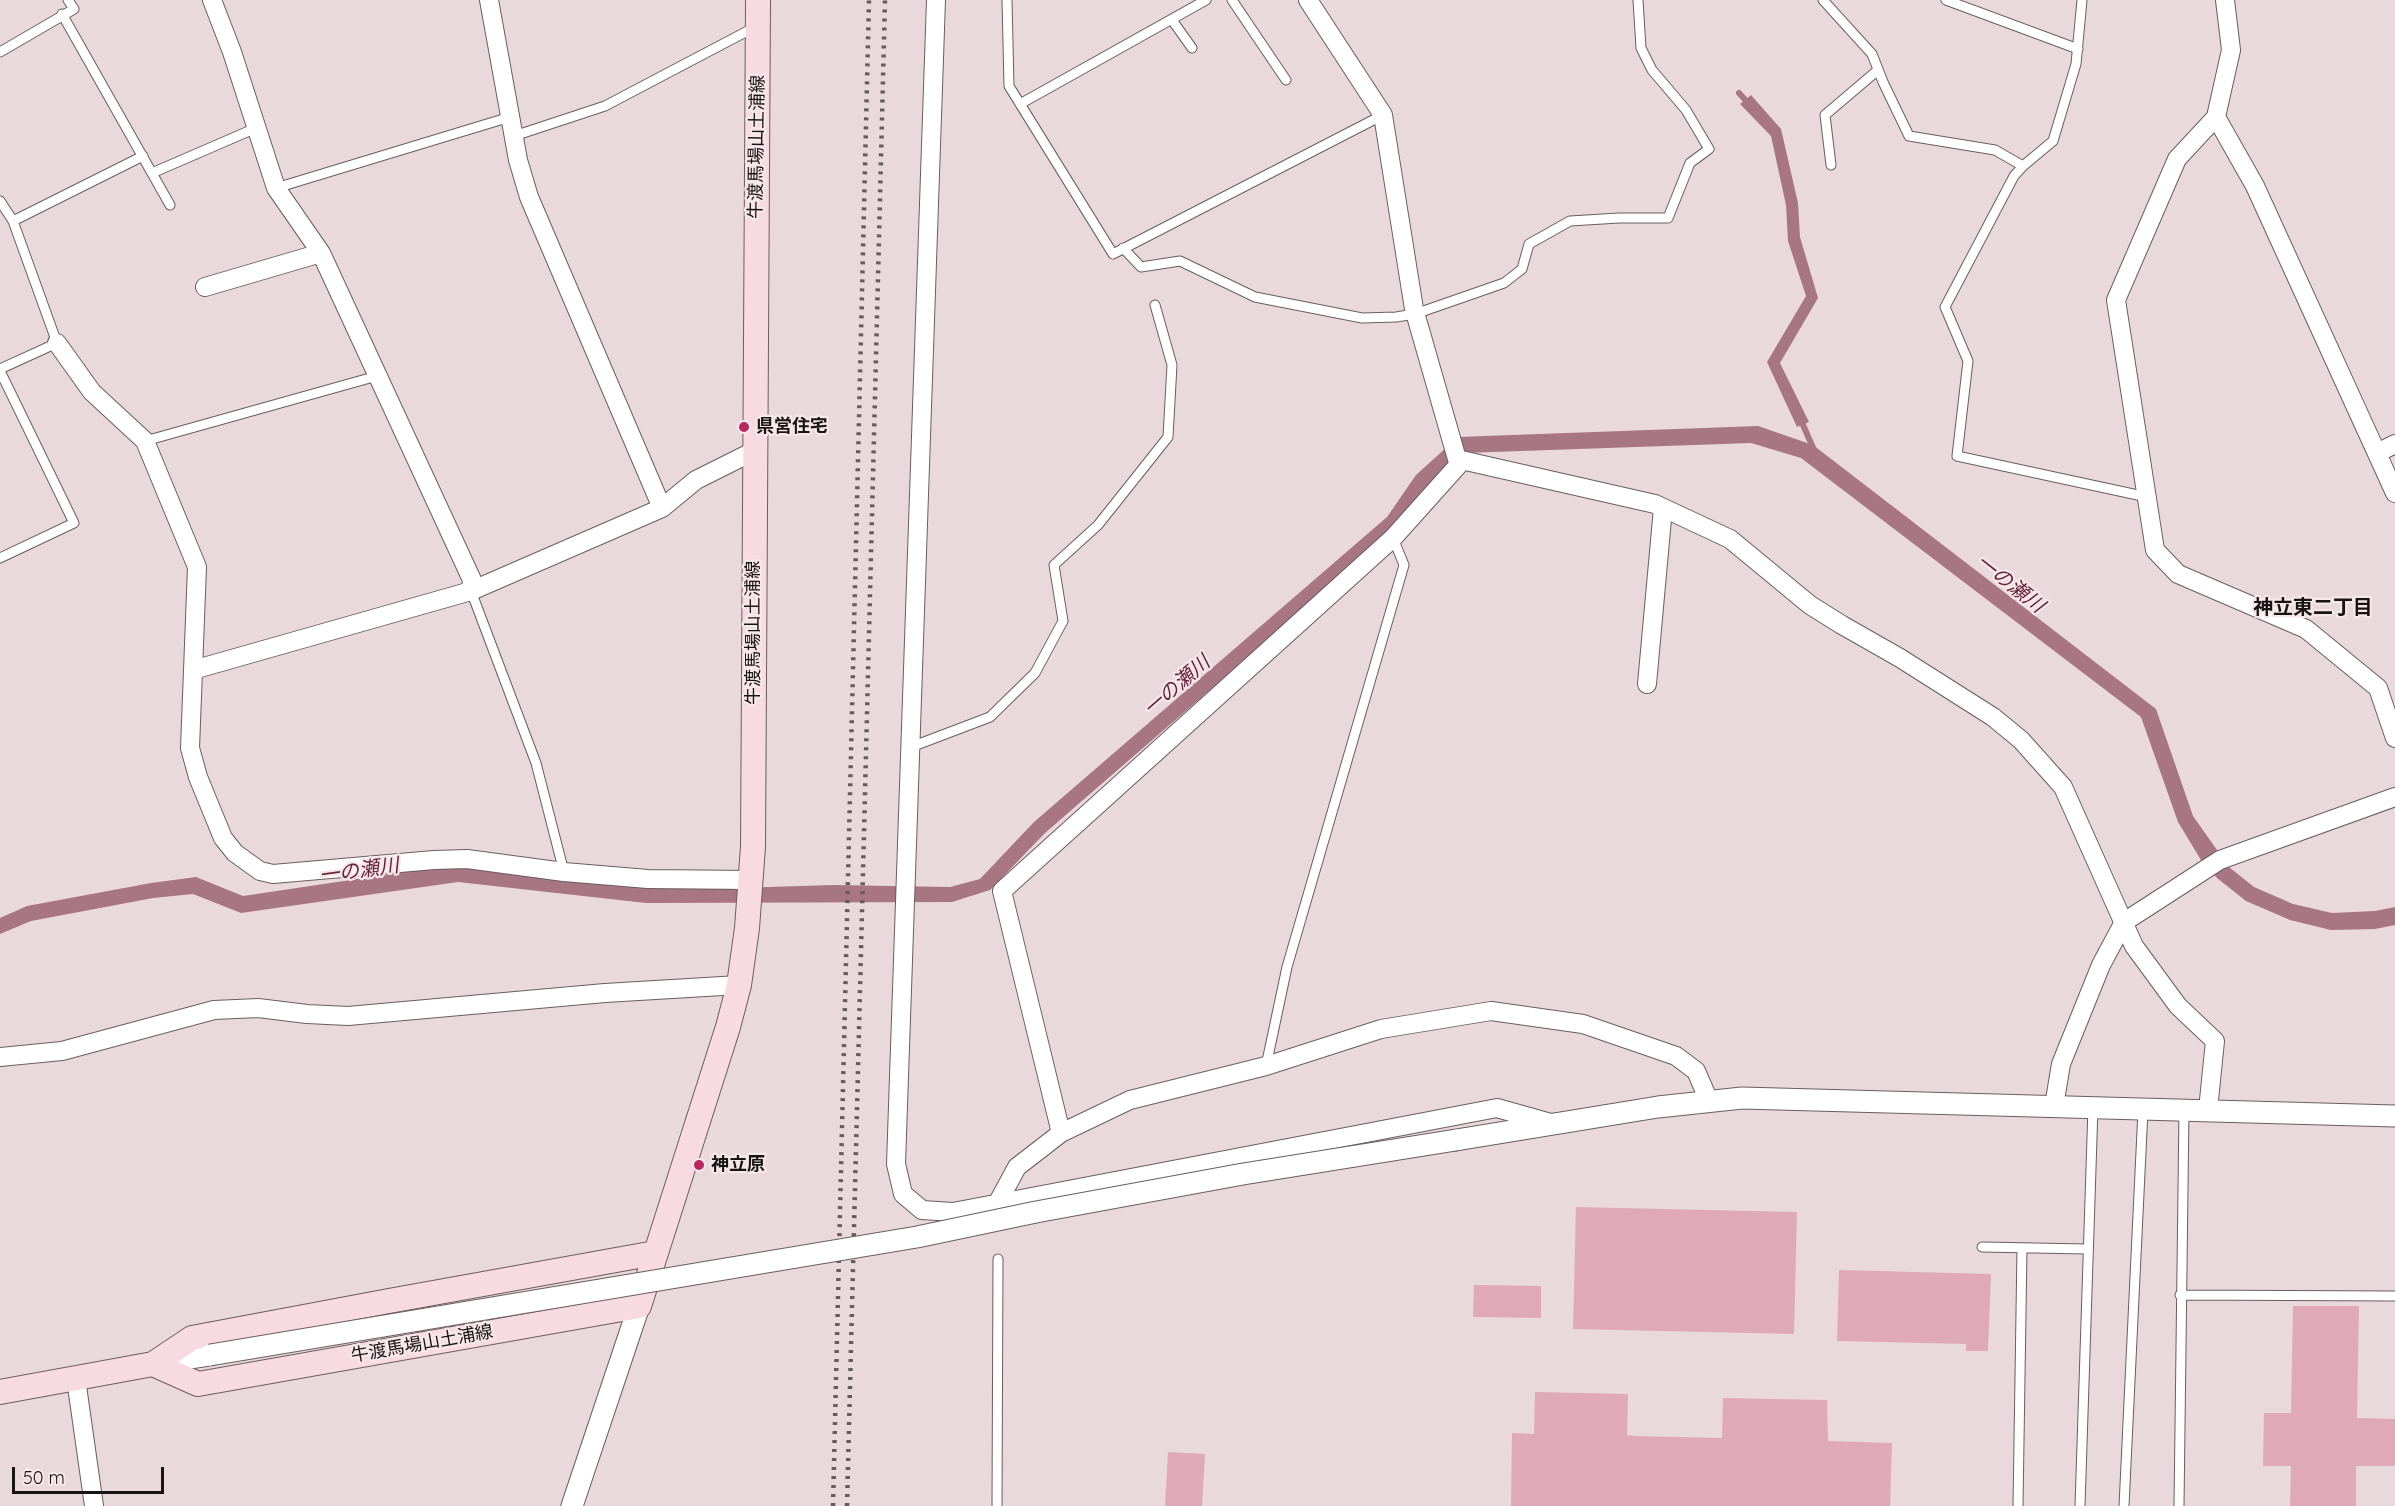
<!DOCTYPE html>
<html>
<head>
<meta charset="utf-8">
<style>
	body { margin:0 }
	#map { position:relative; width:2395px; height:1506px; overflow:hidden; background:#e9d9dd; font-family:Quicksand,sans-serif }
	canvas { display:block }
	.scale { position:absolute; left:12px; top:1467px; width:152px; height:27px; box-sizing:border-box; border:3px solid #181314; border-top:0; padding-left:8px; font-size:18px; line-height:21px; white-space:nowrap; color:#181314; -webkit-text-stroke:4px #f6e7ea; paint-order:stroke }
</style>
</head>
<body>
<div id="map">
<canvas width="2395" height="1506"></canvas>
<div class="scale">50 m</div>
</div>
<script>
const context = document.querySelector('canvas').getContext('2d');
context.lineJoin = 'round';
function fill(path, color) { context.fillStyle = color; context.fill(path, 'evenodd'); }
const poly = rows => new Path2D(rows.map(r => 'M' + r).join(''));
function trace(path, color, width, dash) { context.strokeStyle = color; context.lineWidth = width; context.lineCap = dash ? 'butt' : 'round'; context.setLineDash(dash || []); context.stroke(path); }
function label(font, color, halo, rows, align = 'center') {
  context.font = font + ' Quicksand,"Noto Sans JP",sans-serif'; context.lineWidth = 4.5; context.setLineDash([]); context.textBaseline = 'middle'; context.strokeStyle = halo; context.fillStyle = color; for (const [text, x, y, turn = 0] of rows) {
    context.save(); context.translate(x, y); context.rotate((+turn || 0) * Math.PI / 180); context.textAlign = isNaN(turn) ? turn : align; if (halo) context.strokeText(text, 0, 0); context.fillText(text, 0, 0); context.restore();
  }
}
fill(poly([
	[1751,95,1781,129,1798,203,1800,237,1818,298,1780,363,1809,422,1797,427,1767,362,1806,296,1788,241,1786,205,1771,136,1740,104],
	[1758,426,1813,445,2156,709,2193,816,2229,867,2254,887,2293,904,2332,913,2375,911,2395,907,2395,925,2375,929,2331,930,2290,920,2246,901,2217,878,2201,860,2178,822,2141,717,1801,458,1751,443,1464,453,1429,484,1399,526,1045,833,990,890,952,902,646,903,458,882,241,913,193,894,153,898,31,921,0,934,0,918,27,906,151,883,196,877,243,896,458,864,735,888,834,885,950,887,980,879,1034,822,1387,517,1416,475,1458,437]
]), '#a87582');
trace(poly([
	[1739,93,1751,106],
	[1800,418,1814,450]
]), '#a87582', 6);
fill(poly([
	[1576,1207,1797,1212,1794,1334,1573,1329],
	[1839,1270,1991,1274,1988,1351,1966,1351,1966,1344,1837,1341],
	[1474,1285,1541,1286,1541,1318,1473,1317],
	[2293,1306,2359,1306,2357,1418,2395,1419,2395,1466,2356,1466,2356,1506,2290,1506,2291,1466,2263,1466,2264,1413,2291,1413],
	[1535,1392,1628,1394,1627,1435,1633,1436,1722,1438,1723,1398,1827,1400,1828,1441,1892,1443,1890,1506,1511,1506,1512,1433,1534,1434],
	[1168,1452,1205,1454,1202,1506,1165,1506]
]), '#e0a9b7');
const service = poly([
	[1007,0,1009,86,1113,254,1383,115],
	[1232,0,1286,80],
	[1823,0,1872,54,1883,82,1909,136,1995,150,2023,166],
	[1946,0,2078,49],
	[2082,0,2076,64,2053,141,2023,166,2014,176,1945,307,1968,361,1957,456,2147,497],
	[62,14,170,205],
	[1172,20,1192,48],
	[0,52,74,9,68,0],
	[1020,104,1206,0],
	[514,136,605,106,757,26],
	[1831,165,1825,115,1878,70],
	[152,173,256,128],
	[276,188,510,117],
	[0,201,13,221,57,343,0,369],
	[13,221,143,156],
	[1123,248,1141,267,1180,261,1255,297,1362,318,1396,317,1415,314,1504,283,1522,269,1529,244,1570,221,1619,218,1668,218,1690,163,1709,149,1686,110,1652,70,1641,48,1638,0],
	[0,371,74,523,0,558],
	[145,441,377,376],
	[471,591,536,763,564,872],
	[911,747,990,717,1035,673,1063,621,1054,565,1098,525,1168,437,1172,365,1155,305],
	[1266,1066,1287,967,1404,565,1393,538],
	[1982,1247,2087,1249],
	[2180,1295,2395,1296],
	[997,1506,998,1259],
	[2018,1506,2022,1248],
	[2080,1506,2093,1107],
	[2124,1506,2143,1110],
	[2179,1506,2184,1110]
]);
const minor = poly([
	[212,0,232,52,276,188,321,253,472,580,471,591],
	[489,0,518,160,529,197,662,508],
	[936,0,896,1164,903,1194,922,1210,953,1212,1497,1108,1554,1124],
	[1308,0,1383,115,1414,309,1457,459,1655,504,1730,539,1810,605,1842,625,1900,658,1993,717,2021,740,2063,787,2134,946,2178,1006,2215,1041,2208,1110],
	[2225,0,2231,50,2216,117,2255,186,2395,493],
	[2216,117,2177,159,2116,300,2155,550,2178,574,2306,629,2378,688,2395,738],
	[205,287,321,253],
	[57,343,92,392,145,441,197,567,190,748,198,777,223,838,235,853,260,871,273,874,434,860,467,859,564,872,648,879,750,880],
	[2377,453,2395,444],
	[193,670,471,591,662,508,696,480,754,451],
	[1647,684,1663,508],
	[0,1057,62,1051,214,1010,258,1008,307,1014,348,1016,605,993,739,985],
	[2054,1106,2061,1064,2101,965,2124,922,2220,860,2395,797],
	[1061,1133,1002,891,1393,538,1462,461],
	[997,1204,1017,1167,1061,1133,1130,1100,1266,1066,1381,1029,1491,1011,1583,1024,1676,1056,1696,1071,1709,1101],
	[76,1379,94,1506]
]);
const tertiary = poly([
	[1456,1140,1658,1107,1742,1098,2395,1116],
	[154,1364,210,1355],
	[572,1506,639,1306]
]);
const secondary = poly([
	[153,1364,198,1384,639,1306,728,1027,739,985,747,928,753,847,758,0],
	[0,1392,153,1364,192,1338,389,1301,655,1253]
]);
trace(service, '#6a5d60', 11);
trace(minor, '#6a5d60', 20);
trace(tertiary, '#6a5d60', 23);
trace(secondary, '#6a5d60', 26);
trace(service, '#fff', 9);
trace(minor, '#fff', 18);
trace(tertiary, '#fff', 21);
trace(secondary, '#f8dae3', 24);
trace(poly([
	[833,1506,869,0],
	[847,1506,885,0]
]), '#645b5d', 4.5, [3, 6]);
const tertiaryBridge = poly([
	[210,1355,917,1237,1036,1212,1243,1174,1456,1140]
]);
trace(tertiaryBridge, '#6a5d60', 23, []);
trace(tertiaryBridge, '#fff', 21);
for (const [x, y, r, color] of [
	[744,427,6,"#b52860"],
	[699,1165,6,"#b52860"]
]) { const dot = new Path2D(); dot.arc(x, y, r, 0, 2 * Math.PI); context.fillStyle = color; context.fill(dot); trace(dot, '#f6e7ea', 2); }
label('18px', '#181314', '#f6e7ea', [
	["牛渡馬場山土浦線",757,147,-89],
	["牛渡馬場山土浦線",754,633,-90],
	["牛渡馬場山土浦線",422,1344,-10]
]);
label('bold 18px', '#181314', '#f6e7ea', [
	["県営住宅",756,427],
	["神立原",711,1165]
], 'left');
label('italic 20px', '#642339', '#f6e7ea', [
	["一の瀬川",2010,584,38],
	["一の瀬川",1177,686,-41],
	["一の瀬川",359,871,-8]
]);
label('bold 20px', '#181314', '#f6e7ea', [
	["神立東二丁目",2313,608]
]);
</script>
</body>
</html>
